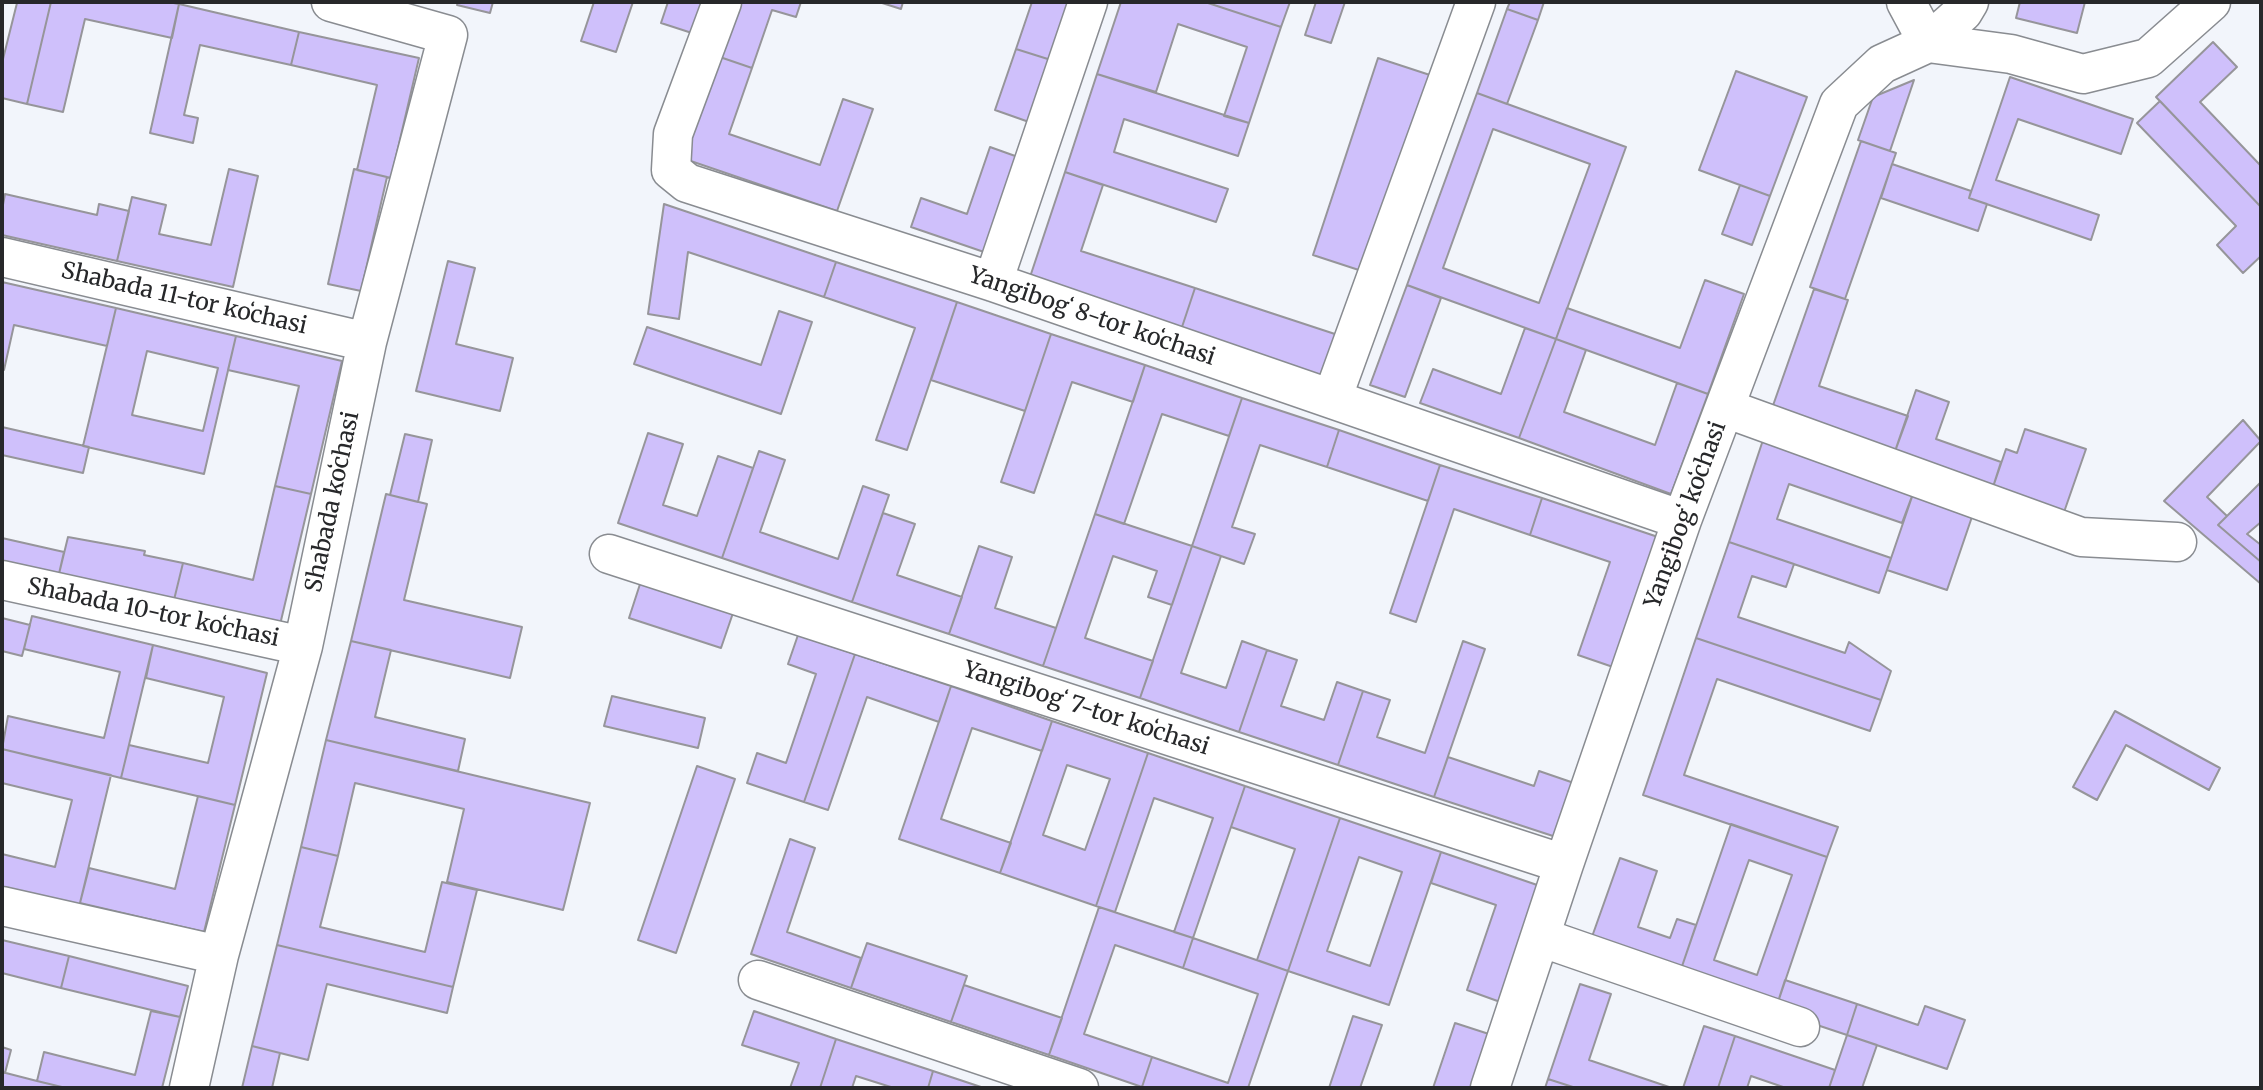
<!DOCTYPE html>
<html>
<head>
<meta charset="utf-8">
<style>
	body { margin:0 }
	#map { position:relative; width:2263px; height:1090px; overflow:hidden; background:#f2f5fb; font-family:Merriweather,serif }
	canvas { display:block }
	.frame { position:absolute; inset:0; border:4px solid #27282a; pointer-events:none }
</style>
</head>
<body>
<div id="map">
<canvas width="2263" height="1090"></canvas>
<div class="frame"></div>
</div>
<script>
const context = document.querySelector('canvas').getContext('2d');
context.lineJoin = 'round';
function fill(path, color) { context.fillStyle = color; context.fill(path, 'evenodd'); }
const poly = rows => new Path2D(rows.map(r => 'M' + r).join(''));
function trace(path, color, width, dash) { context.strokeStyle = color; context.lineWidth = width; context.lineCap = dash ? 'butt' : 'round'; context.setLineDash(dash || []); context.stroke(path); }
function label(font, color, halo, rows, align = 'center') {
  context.font = font + ' Merriweather,serif'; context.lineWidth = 7; context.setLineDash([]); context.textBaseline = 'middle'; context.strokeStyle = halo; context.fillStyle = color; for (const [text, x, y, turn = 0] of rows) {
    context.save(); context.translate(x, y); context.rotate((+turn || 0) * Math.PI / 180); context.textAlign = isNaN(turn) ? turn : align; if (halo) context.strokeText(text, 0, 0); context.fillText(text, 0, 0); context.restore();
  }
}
const building = poly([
	[14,2,51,2,27,104,2,98,2,63,17,3,14,2],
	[51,2,168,2,179,4,172,38,85,19,63,112,27,104,51,2],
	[458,2,493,2,490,13,457,5,458,2],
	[594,2,633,2,616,52,581,41,594,2],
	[668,2,705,2,695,34,661,23,668,2],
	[733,2,801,2,796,17,772,10,752,68,714,55,733,2],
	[879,2,903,2,901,9,879,2],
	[1032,2,1071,2,1051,60,1016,49,1032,2],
	[1121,2,1205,2,1281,27,1249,123,1224,116,1247,47,1178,24,1156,92,1097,74,1121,2],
	[1205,2,1290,2,1281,27,1205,2],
	[1316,2,1345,2,1331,43,1305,35,1316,2],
	[1510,2,1544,2,1538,20,1507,9,1510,2],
	[2020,2,2085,2,2077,33,2016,18,2020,2],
	[179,4,299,32,291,65,200,45,184,115,198,118,193,143,150,133,179,4],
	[1507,9,1538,20,1507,104,1477,93,1507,9],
	[299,32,419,58,391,178,357,170,377,85,291,65,299,32],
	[2213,42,2237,67,2200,102,2261,166,2261,207,2156,97,2213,42],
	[1016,49,1051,60,1029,122,995,110,1016,49],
	[714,55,752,68,729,134,820,165,843,99,873,109,837,211,679,157,714,55],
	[1378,58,1436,77,1371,274,1313,255,1378,58],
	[1736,71,1807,97,1770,196,1699,170,1736,71],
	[1097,74,1249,123,1238,156,1124,119,1114,152,1228,189,1216,222,1065,172,1097,74],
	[2010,77,2133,119,2121,154,2018,119,1996,180,2099,215,2091,240,1969,198,2010,77],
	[1914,80,1890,151,1858,140,1873,97,1914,80],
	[1477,93,1626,147,1556,339,1407,285,1477,93],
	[1493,129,1590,164,1539,303,1443,268,1493,129],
	[2160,101,2261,207,2261,256,2243,273,2217,245,2236,226,2137,123,2160,101],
	[1861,141,1896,153,1845,299,1810,287,1861,141],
	[990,147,1018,157,984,252,911,227,921,198,967,214,990,147],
	[1892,164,1971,191,1969,198,1987,204,1978,231,1881,198,1892,164],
	[229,169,258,176,233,287,117,261,132,197,166,205,159,234,211,245,229,169],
	[354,169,387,177,361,291,328,284,354,169],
	[1065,172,1103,185,1081,251,1195,288,1181,330,1029,280,1065,172],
	[1740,185,1770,196,1752,245,1722,234,1740,185],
	[5,194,97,215,99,204,129,211,117,261,2,235,2,210,5,194],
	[664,204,836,262,824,297,688,252,679,319,648,314,664,204],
	[448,261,475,268,456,344,513,358,500,411,416,391,448,261],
	[836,262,957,302,907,450,876,440,915,328,824,297,836,262],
	[1705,280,1744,294,1708,394,1556,339,1567,308,1680,348,1705,280],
	[2,282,116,308,107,346,14,325,4,370,2,370,2,282],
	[1407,285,1441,298,1405,397,1370,385,1407,285],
	[1195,288,1341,336,1327,378,1181,330,1195,288],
	[1814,289,1848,300,1819,386,1908,416,1893,457,1770,414,1814,289],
	[957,302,1051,334,1025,411,931,380,957,302],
	[116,308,236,336,204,474,83,446,116,308],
	[147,351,218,368,203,431,132,415,147,351],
	[779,311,812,322,781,414,634,364,647,327,761,365,779,311],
	[1525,328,1556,339,1519,438,1420,403,1433,369,1501,394,1525,328],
	[1051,334,1145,365,1133,402,1072,382,1034,493,1001,482,1051,334],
	[236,336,342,361,311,494,275,486,299,386,228,370,236,336],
	[1556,339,1586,350,1564,412,1655,445,1677,383,1708,394,1671,494,1519,438,1556,339],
	[1145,365,1242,398,1229,436,1162,414,1124,524,1095,514,1145,365],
	[1916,390,1949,402,1936,439,2001,462,1992,490,1893,457,1916,390],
	[1242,398,1339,430,1327,467,1260,445,1232,527,1255,534,1244,564,1192,546,1242,398],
	[2243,420,2261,441,2207,497,2227,516,2218,525,2261,562,2261,584,2164,501,2243,420],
	[2,427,89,447,83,473,2,455,2,427],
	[2025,429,2086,449,2063,515,1992,490,2006,449,2017,453,2025,429],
	[1339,430,1440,465,1428,501,1327,467,1339,430],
	[648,433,683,444,663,505,697,516,718,456,753,468,722,558,618,523,648,433],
	[405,434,432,440,418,502,390,495,405,434],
	[1764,437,1915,488,1902,523,1789,484,1777,519,1891,558,1879,593,1729,542,1764,437],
	[759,451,785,460,760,532,838,559,863,486,889,495,852,602,722,558,759,451],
	[1440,465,1542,498,1530,535,1454,509,1416,622,1390,613,1440,465],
	[2261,482,2261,522,2247,534,2261,545,2261,562,2218,525,2261,482],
	[275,486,311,494,279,629,173,604,183,563,253,580,275,486],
	[1915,488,1975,508,1947,590,1887,570,1915,488],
	[386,494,427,504,404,600,522,627,510,678,351,641,386,494],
	[1542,498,1658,537,1613,667,1578,655,1610,562,1530,535,1542,498],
	[883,513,915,524,897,575,962,597,949,634,852,602,883,513],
	[1095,514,1192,546,1172,605,1148,597,1157,571,1113,556,1085,638,1153,661,1140,698,1043,666,1095,514],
	[68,537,145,551,144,555,183,563,173,604,58,578,68,537],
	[2,538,64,552,58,578,2,565,2,538],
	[1729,542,1794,564,1786,587,1752,576,1738,617,1845,653,1849,642,1891,671,1881,700,1696,638,1729,542],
	[979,546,1012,557,995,608,1056,628,1043,666,949,634,979,546],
	[1192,546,1221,556,1181,673,1226,688,1242,641,1267,650,1239,732,1140,698,1192,546],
	[641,581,733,613,721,648,629,618,641,581],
	[32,616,153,645,121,778,2,749,8,716,104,738,120,672,24,649,32,616],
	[2,618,30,625,22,656,2,651,2,618],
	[798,635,855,654,804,802,747,783,757,753,786,763,816,674,788,664,798,635],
	[1696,638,1881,700,1870,731,1717,679,1684,775,1838,827,1827,857,1643,795,1696,638],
	[351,641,391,650,375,717,465,739,458,771,326,740,351,641],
	[1463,641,1485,649,1434,797,1338,765,1363,691,1390,700,1377,737,1425,753,1463,641],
	[153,645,267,673,235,805,121,778,129,745,208,763,224,697,146,678,153,645],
	[1267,650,1297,660,1281,706,1324,720,1337,682,1363,691,1338,765,1239,732,1267,650],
	[855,654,951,686,939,722,867,697,828,810,804,802,855,654],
	[951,686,1052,721,1042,751,972,728,941,819,1011,843,1000,873,899,839,951,686],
	[612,696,705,718,698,748,604,726,612,696],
	[2115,711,2220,768,2209,790,2126,745,2097,800,2073,787,2115,711],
	[1052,721,1148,753,1096,906,1000,873,1052,721],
	[1067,765,1110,779,1085,850,1043,835,1067,765],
	[326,740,590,803,563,910,447,882,464,809,355,783,338,856,301,847,326,740],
	[2,749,111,775,79,907,2,888,2,854,55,867,72,800,2,783,2,749],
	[1148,753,1245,786,1193,938,1174,932,1213,818,1154,798,1115,912,1096,906,1148,753],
	[1448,757,1534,786,1539,771,1574,783,1556,837,1434,797,1448,757],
	[697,766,735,779,676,953,638,940,697,766],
	[1245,786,1340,818,1288,971,1257,960,1295,849,1231,827,1245,786],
	[198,796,235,805,204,932,80,903,89,868,175,889,198,796],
	[1340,818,1441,852,1389,1005,1288,971,1340,818],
	[1359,857,1402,872,1370,966,1327,951,1359,857],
	[1731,824,1827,857,1775,1011,1678,978,1731,824],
	[1749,860,1792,875,1757,975,1714,960,1749,860],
	[790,839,815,848,787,932,861,958,851,988,751,954,790,839],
	[301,847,338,856,320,927,425,952,442,882,477,890,453,987,277,945,301,847],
	[1441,852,1543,887,1503,1003,1467,990,1496,905,1431,883,1441,852],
	[1620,858,1657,871,1638,927,1670,938,1677,919,1696,925,1678,978,1588,948,1620,858],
	[1099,907,1193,938,1183,968,1115,945,1084,1034,1152,1057,1142,1087,1049,1055,1099,907],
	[1193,938,1288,971,1248,1088,1142,1087,1152,1057,1228,1083,1258,994,1183,968,1193,938],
	[2,940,69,956,61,988,2,973,2,940],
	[867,943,967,976,951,1022,851,988,867,943],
	[277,945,453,987,447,1013,327,984,308,1060,252,1046,277,945],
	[69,956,188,986,180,1017,61,988,69,956],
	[1785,980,1857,1004,1847,1035,1775,1011,1785,980],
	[1580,984,1611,994,1589,1060,1672,1088,1576,1088,1548,1079,1580,984],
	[964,985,1062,1018,1049,1055,951,1022,964,985],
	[1857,1004,1918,1025,1925,1006,1965,1020,1947,1069,1847,1035,1857,1004],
	[151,1011,180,1017,162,1088,66,1088,37,1081,44,1052,135,1075,151,1011],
	[754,1011,836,1039,820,1088,790,1088,799,1063,742,1045,754,1011],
	[1353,1016,1382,1025,1360,1088,1329,1088,1353,1016],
	[1455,1023,1492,1035,1474,1088,1433,1088,1455,1023],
	[1704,1026,1735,1036,1718,1088,1683,1088,1704,1026],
	[1847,1035,1877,1045,1862,1088,1829,1088,1847,1035],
	[1735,1036,1835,1070,1829,1088,1786,1088,1751,1076,1747,1088,1718,1088,1735,1036],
	[836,1039,933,1071,928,1088,894,1088,856,1076,852,1088,820,1088,836,1039],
	[252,1046,280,1053,272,1088,242,1088,252,1046],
	[2,1047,11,1050,5,1073,2,1072,2,1047],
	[933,1071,984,1088,928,1088,933,1071],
	[2,1072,37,1081,66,1088,2,1088,2,1072],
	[1548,1079,1576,1088,1545,1088,1548,1079]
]);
fill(building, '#cfc0fb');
trace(building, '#96959a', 2);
const minor = poly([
	[722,2,673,134,671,170,687,183,993,282,1682,520],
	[1906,2,1928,43,2011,54,2083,74,2148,58,2211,2],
	[2,257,367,342],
	[993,282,1088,2],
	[1332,399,1476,2],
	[1725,408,2081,537,2177,542],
	[609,554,1564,864],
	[2,580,303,646],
	[2,906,219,955],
	[1540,937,1800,1027],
	[758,980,1079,1088],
	[189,1088,219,955,303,646,367,342,448,35,331,2],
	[1490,1088,1564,864,1682,520,1839,104,1882,64,1928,43,1963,12,1969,2]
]);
trace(minor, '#898c91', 41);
trace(minor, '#fff', 38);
label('23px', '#27282a', '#fff', [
	["Shabada 11-tor koʻchasi",184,299,13],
	["Yangibogʻ 8-tor koʻchasi",1092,317,19],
	["Shabada koʻchasi",333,502,-78],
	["Yangibogʻ koʻchasi",1686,515,-70],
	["Shabada 10-tor koʻchasi",153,613,12],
	["Yangibogʻ 7-tor koʻchasi",1086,709,18]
]);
</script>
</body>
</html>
